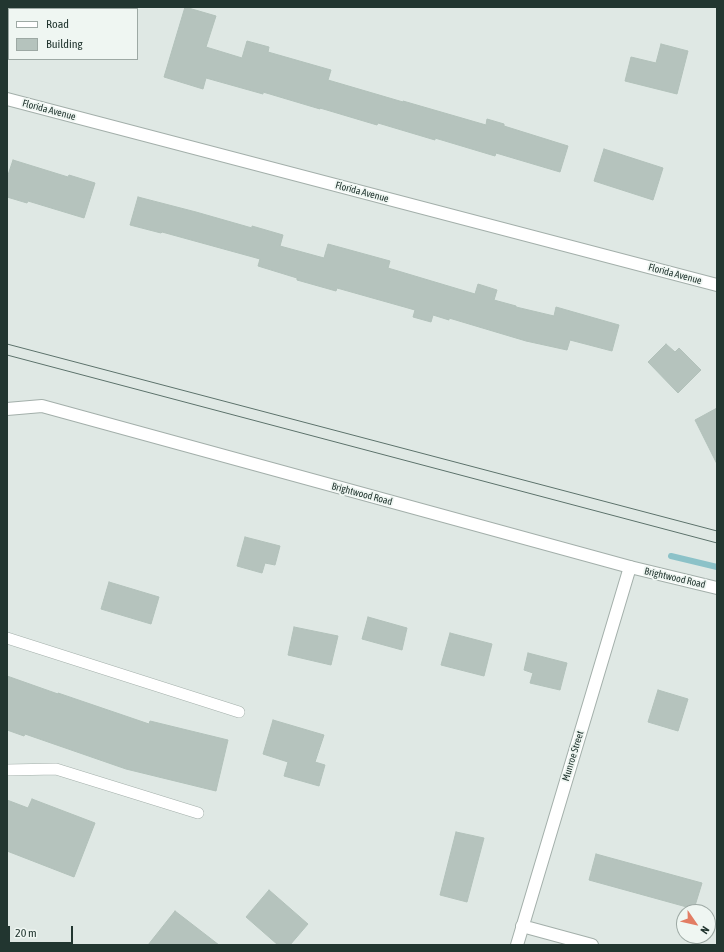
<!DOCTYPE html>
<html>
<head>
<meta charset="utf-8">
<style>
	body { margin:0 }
	#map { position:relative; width:724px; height:952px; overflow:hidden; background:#dfe8e4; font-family:"Asap Condensed",sans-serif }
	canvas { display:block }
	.frame { position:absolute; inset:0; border:8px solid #223630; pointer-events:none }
	.legend { position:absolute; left:8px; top:8px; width:130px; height:52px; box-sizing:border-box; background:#eff6f2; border:1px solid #9da9a4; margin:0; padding:5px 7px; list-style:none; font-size:12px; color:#223630 }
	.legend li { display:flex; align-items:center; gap:8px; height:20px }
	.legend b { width:20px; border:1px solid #9da9a4 }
	.north { position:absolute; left:676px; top:904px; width:40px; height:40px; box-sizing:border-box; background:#eff6f2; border:1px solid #9da9a4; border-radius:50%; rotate:124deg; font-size:11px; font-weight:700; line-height:16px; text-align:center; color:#223630 }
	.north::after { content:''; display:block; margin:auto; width:14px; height:18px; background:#e27d64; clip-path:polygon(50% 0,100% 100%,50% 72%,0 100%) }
	.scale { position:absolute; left:8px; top:926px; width:65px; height:18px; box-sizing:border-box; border:2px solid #223630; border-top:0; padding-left:5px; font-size:12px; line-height:14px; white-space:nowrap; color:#223630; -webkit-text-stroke:3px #eff6f2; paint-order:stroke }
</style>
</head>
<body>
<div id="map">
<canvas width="724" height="952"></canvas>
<div class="frame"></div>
<ul class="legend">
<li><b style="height:5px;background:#fff"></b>Road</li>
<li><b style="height:11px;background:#b5c3bd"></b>Building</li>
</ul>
<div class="north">N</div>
<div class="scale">20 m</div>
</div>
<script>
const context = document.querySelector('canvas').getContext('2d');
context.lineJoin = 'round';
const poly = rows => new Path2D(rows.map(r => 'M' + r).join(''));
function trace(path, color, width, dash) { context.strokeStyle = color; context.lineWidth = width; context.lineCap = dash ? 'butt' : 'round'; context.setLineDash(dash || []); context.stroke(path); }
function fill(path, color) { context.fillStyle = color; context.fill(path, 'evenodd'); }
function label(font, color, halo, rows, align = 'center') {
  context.font = font + ' "Asap Condensed",sans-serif'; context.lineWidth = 3.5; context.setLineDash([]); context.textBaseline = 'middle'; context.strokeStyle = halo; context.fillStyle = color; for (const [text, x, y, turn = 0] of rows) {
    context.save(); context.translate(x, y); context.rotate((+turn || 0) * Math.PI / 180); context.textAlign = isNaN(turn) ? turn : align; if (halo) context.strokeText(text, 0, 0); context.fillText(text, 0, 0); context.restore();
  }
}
trace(poly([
	[671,556,717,567]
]), '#8cc2c8', 6);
const building = poly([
	[185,7,216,16,206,47,242,58,247,41,269,47,268,52,331,70,328,80,403,102,403,101,486,125,487,119,504,124,504,126,568,146,560,172,496,153,495,156,435,138,435,140,378,123,377,125,320,108,320,109,263,92,263,94,206,78,203,89,164,77,185,7],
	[661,44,688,51,677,94,625,81,631,57,656,63,661,44],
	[604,149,663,168,653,200,594,181,604,149],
	[13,160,68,177,69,175,95,183,84,218,28,201,27,203,7,197,7,178,13,160],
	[138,197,196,212,252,228,252,226,283,235,280,246,324,258,328,244,390,261,388,268,475,294,478,284,497,290,494,300,516,306,516,307,554,316,556,307,619,325,612,351,570,340,567,350,526,341,449,318,449,320,433,315,431,322,413,317,415,310,337,288,336,291,297,280,297,278,258,266,260,259,162,232,161,233,130,225,138,197],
	[666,344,675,352,679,348,701,370,678,393,648,362,666,344],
	[717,408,717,464,695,420,717,408],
	[245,537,280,546,275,565,265,563,262,573,237,566,245,537],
	[109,582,159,597,151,624,101,609,109,582],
	[368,617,407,628,402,650,362,639,368,617],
	[294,627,338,636,331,665,288,655,294,627],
	[450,633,492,644,484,676,441,665,450,633],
	[528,653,567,663,560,690,530,683,533,673,524,670,528,653],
	[7,676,58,694,58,693,149,724,150,721,228,740,216,791,126,769,25,734,24,736,7,730,7,676],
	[658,690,688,699,678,731,648,722,658,690],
	[273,720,324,735,315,762,325,765,319,786,284,776,288,762,263,754,273,720],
	[32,799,95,823,74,877,7,851,7,800,28,808,32,799],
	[456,832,484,838,467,902,440,895,456,832],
	[596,854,702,883,694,909,589,880,596,854],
	[269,890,308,924,290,945,278,945,246,917,269,890],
	[175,911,219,945,148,945,175,911]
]);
fill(building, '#b5c3bd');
trace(building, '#b2c1ba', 1);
const service = poly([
	[7,638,239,712],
	[7,770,56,769,198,813]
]);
const minor = poly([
	[7,99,717,285],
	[522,926,592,945],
	[517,945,630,567]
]);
const tertiary = poly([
	[7,409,42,406,630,567,717,588]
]);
trace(service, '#a3afaa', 12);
trace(minor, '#a3afaa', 14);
trace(tertiary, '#a3afaa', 14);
trace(service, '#fff', 11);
trace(minor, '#fff', 12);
trace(tertiary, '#fff', 12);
trace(poly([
	[7,344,717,531],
	[7,355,717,543]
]), '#5c726b', 1);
label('10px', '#223630', '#eff6f2', [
	["Florida Avenue",49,110,15],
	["Florida Avenue",362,192,15],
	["Florida Avenue",675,274,15],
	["Brightwood Road",362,494,15],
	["Brightwood Road",675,578,13],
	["Munroe Street",573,756,-73]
]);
</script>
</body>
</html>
